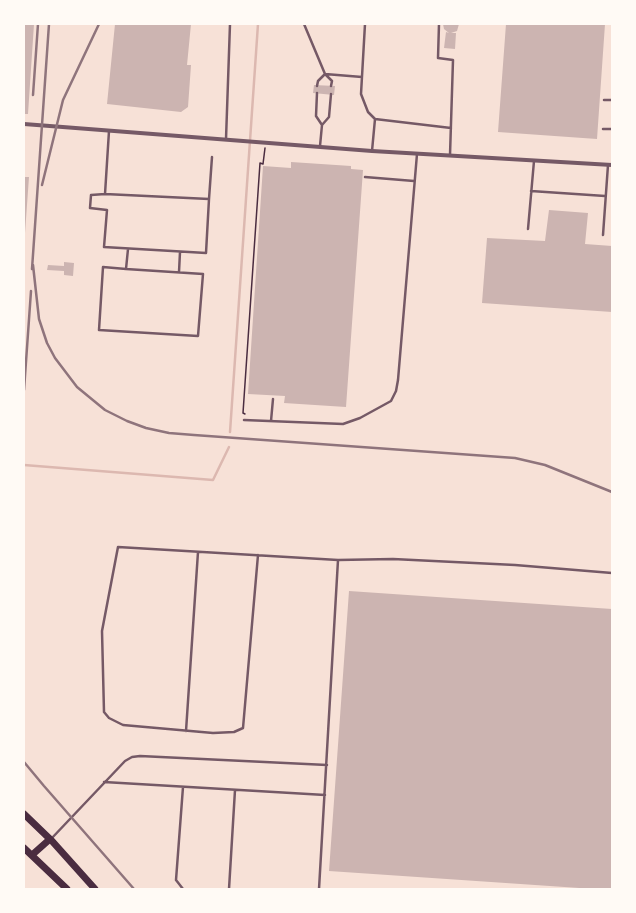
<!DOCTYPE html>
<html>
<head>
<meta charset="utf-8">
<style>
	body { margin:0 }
	#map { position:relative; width:636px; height:913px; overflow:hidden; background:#f7e1d7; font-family:"PT Sans",sans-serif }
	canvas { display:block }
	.frame { position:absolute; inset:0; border:25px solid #fffaf5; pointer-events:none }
</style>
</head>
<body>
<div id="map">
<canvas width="636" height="913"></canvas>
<div class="frame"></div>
</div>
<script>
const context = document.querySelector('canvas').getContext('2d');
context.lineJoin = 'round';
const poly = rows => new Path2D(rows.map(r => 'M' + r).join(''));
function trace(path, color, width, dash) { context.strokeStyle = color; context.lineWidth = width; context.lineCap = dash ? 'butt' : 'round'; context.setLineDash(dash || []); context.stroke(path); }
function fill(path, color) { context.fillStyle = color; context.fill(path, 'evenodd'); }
trace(poly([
	[230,432,258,24],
	[24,465,213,480,229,447]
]), '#dcb8b0', 2.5);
fill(poly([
	[24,24,34,24,28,114,24,114],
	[115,24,191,24,187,65,191,65,188,107,181,112,107,104],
	[443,24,459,24,457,31,451,33,456,33,455,49,444,48,446,32,449,33,444,29],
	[506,24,605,24,597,139,498,132],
	[314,85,335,86,334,95,313,93],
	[291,162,351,166,351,169,363,170,346,407,284,403,285,396,248,394,263,166,291,168],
	[24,177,29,177,25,233,24,233],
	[549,210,588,213,585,244,612,246,612,312,482,303,487,238,545,241],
	[64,262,74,263,73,276,64,275,64,271,47,270,48,265,64,266],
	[349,591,612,609,612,889,594,889,329,871]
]), '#ccb4b1');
trace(poly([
	[245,414,243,413,260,163,263,164,265,148]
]), '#4a2c40', 1.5);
trace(poly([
	[304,24,325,74,332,81,331,86],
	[365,24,361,94,368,112,375,119,451,128],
	[439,24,438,58,453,60,450,155],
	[317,86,318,81,325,74,362,77],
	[317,93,316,116,322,125,320,146],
	[604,100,612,100],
	[322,125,329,117,331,94],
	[603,129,612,129],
	[226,139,230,24],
	[372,151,375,119],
	[365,177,414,181],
	[531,191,605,196],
	[105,194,91,195,90,208,107,210,104,247,206,253,209,199,105,194,109,131],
	[209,199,212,157],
	[528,229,534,161],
	[603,235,608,165],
	[126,269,203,274,198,336,99,330,103,267,126,269,128,249],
	[179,272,180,252],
	[244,420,343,424,360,418,391,401,396,391,398,380,417,154],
	[271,421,273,399],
	[258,555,243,728,234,732,213,733,123,725,109,718,104,712,102,631,118,547,338,560,393,559,515,565,612,573],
	[186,731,198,552],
	[104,782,325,795],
	[51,839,125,761,132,757,140,756,327,765],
	[183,889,176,880,183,787],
	[229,889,235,790],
	[319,889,338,560]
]), '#755966', 2.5);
trace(poly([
	[24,124,372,151,612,165]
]), '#755966', 4);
trace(poly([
	[24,814,52,841,95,889],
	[24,848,67,889],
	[32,855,50,839]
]), '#4a2c40', 7);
trace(poly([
	[33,95,38,24],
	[42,185,63,100,99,24],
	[33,265,39,319,47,343,55,358,77,387,105,410,127,421,146,428,169,433,194,435,515,458,545,465,612,492],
	[32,269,49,24],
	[24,390,31,291],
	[24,762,44,786,134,889]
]), '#8f747c', 2.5);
</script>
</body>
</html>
